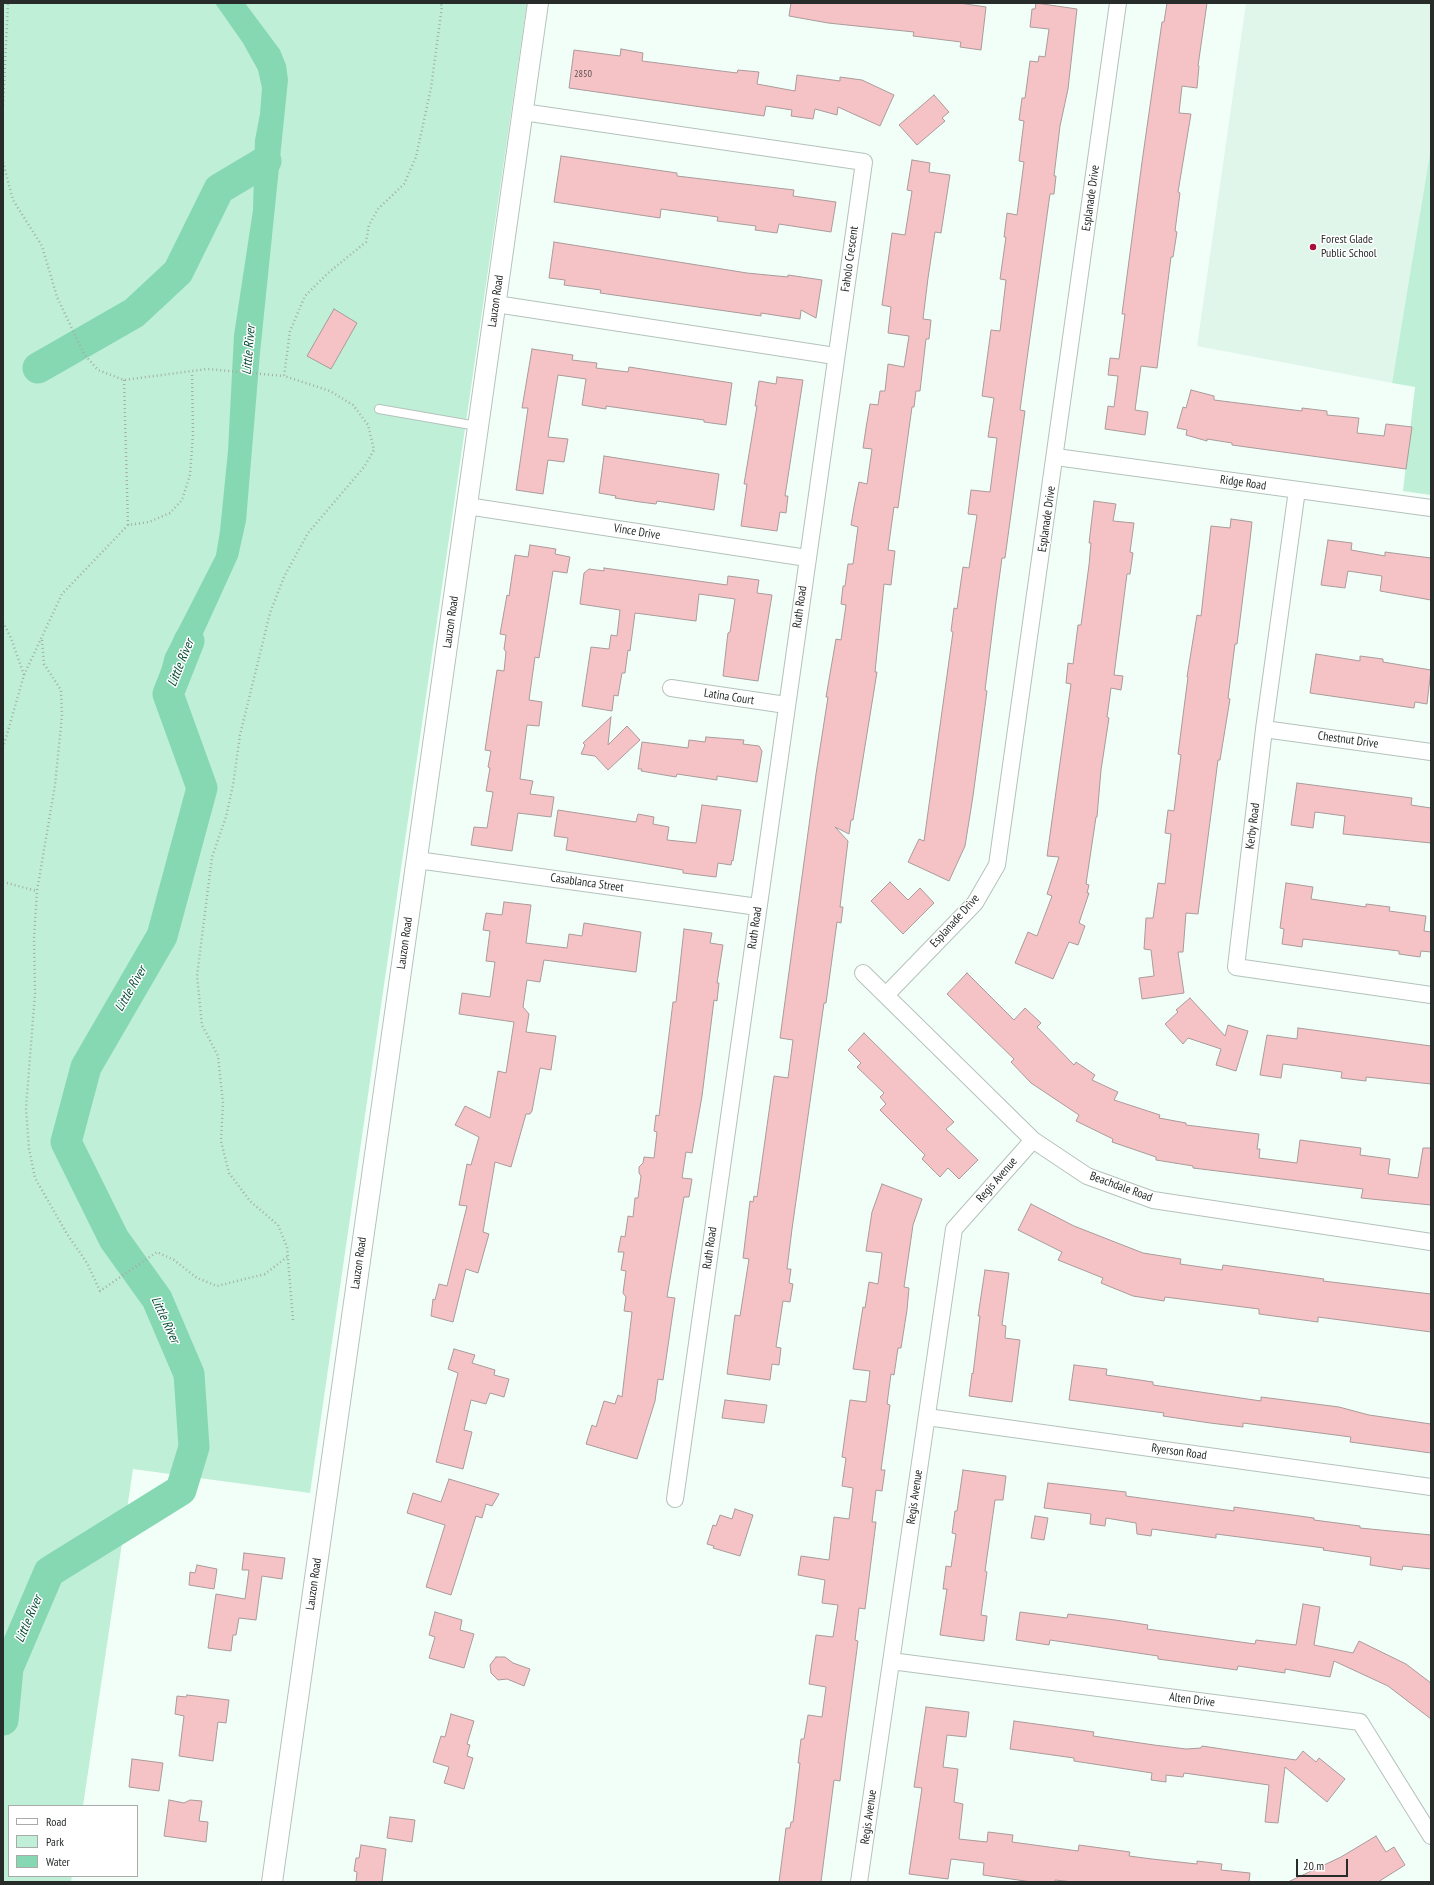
<!DOCTYPE html>
<html>
<head>
<meta charset="utf-8">
<style>
	body { margin:0 }
	#map { position:relative; width:1434px; height:1885px; overflow:hidden; background:#f2fff8; font-family:"PT Sans Narrow",sans-serif }
	canvas { display:block }
	.frame { position:absolute; inset:0; border:4px solid #272c2a; pointer-events:none }
	.legend { position:absolute; left:8px; top:1805px; width:130px; height:72px; box-sizing:border-box; background:#fff; border:1px solid #a9abaa; margin:0; padding:5px 7px; list-style:none; font-size:12px; color:#272c2a }
	.legend li { display:flex; align-items:center; gap:8px; height:20px }
	.legend b { width:20px; border:1px solid #a9abaa }
	.scale { position:absolute; left:1296px; top:1859px; width:52px; height:18px; box-sizing:border-box; border:2px solid #272c2a; border-top:0; padding-left:5px; font-size:12px; line-height:14px; white-space:nowrap; color:#272c2a; -webkit-text-stroke:3px #fff; paint-order:stroke }
</style>
</head>
<body>
<div id="map">
<canvas width="1434" height="1885"></canvas>
<div class="frame"></div>
<ul class="legend">
<li><b style="height:5px;background:#fff"></b>Road</li>
<li><b style="height:11px;background:#bfefd7"></b>Park</li>
<li><b style="height:11px;background:#86d8b3"></b>Water</li>
</ul>
<div class="scale">20 m</div>
</div>
<script>
const context = document.querySelector('canvas').getContext('2d');
context.lineJoin = 'round';
function fill(path, color) { context.fillStyle = color; context.fill(path, 'evenodd'); }
const poly = rows => new Path2D(rows.map(r => 'M' + r).join(''));
function trace(path, color, width, dash) { context.strokeStyle = color; context.lineWidth = width; context.lineCap = dash ? 'butt' : 'round'; context.setLineDash(dash || []); context.stroke(path); }
function label(font, color, halo, rows, align = 'center') {
  context.font = font + ' "PT Sans Narrow",sans-serif'; context.lineWidth = 3; context.setLineDash([]); context.textBaseline = 'middle'; context.strokeStyle = halo; context.fillStyle = color; for (const [text, x, y, turn = 0] of rows) {
    context.save(); context.translate(x, y); context.rotate((+turn || 0) * Math.PI / 180); context.textAlign = isNaN(turn) ? turn : align; if (halo) context.strokeText(text, 0, 0); context.fillText(text, 0, 0); context.restore();
  }
}
fill(poly([
	[1246,3,1431,3,1431,147,1392,383,1197,346]
]), '#e0f6eb');
fill(poly([
	[3,3,527,3,310,1493,133,1469,83,1806,9,1806,9,1876,72,1876,71,1882,3,1882],
	[1431,147,1431,495,1403,491,1415,387,1392,383]
]), '#bfefd7');
fill(poly([
	[215,3,245,3,280,50,286,65,288,80,260,353,246,521,238,557,203,634,183,683,159,678,165,655,216,555,220,531,228,451,234,335,253,210,255,140,260,114,262,88,258,70,243,43]
]), '#86d8b3');
trace(poly([
	[38,368,134,313,178,272,219,189,266,161],
	[3,1720,8,1668,49,1572,181,1490,194,1447,189,1374,157,1299,114,1239,66,1142,86,1067,162,936,202,788,168,694,189,641]
]), '#86d8b3', 31);
const building = poly([
	[791,3,959,3,986,7,981,50,960,47,961,42,913,36,914,32,828,23,789,16,791,3],
	[1036,3,1077,9,1068,89,1060,126,1054,176,1056,176,1054,194,1050,194,1027,359,1020,410,1025,411,1005,558,1002,558,996,602,985,690,987,691,973,796,965,846,949,881,908,862,919,839,924,841,953,632,951,631,954,608,957,609,963,567,969,568,977,515,968,514,971,490,990,492,997,438,988,437,994,398,982,396,991,330,1000,331,1006,280,1000,279,1006,237,1004,237,1007,213,1017,215,1024,162,1019,161,1024,121,1019,120,1022,98,1025,98,1030,61,1038,62,1039,56,1045,57,1049,29,1030,27,1032,9,1035,9,1036,3],
	[1167,3,1207,3,1198,66,1199,66,1197,88,1182,86,1179,113,1191,114,1178,192,1180,193,1175,231,1177,232,1173,257,1171,257,1157,368,1141,366,1135,410,1148,412,1145,435,1105,429,1108,406,1114,407,1118,376,1108,375,1110,358,1119,359,1125,314,1122,314,1125,291,1142,162,1162,22,1164,22,1167,3],
	[621,49,643,53,642,61,737,73,738,70,759,72,757,84,795,91,797,75,840,81,840,77,862,80,894,95,880,126,838,107,837,115,815,109,813,119,791,116,792,110,766,106,764,116,569,88,574,50,620,56,621,49],
	[934,95,949,112,942,118,945,121,917,145,899,125,934,95],
	[561,156,677,173,677,176,794,190,793,196,836,202,831,232,779,224,777,233,755,230,756,226,717,221,718,217,661,209,660,218,554,202,561,156],
	[912,160,930,163,929,172,950,175,941,233,935,232,928,278,923,319,931,320,929,339,926,339,920,391,916,391,914,407,912,407,898,508,894,507,888,550,895,551,891,585,884,584,875,672,877,672,853,820,851,820,849,834,835,827,848,841,840,907,843,907,841,923,837,922,826,1003,824,1003,792,1229,787,1269,791,1269,789,1283,793,1284,790,1302,783,1301,776,1347,781,1348,779,1365,772,1364,770,1380,727,1374,735,1315,740,1316,749,1259,743,1258,750,1201,753,1202,754,1196,757,1197,774,1076,788,1078,793,1040,780,1038,816,774,828,697,826,697,836,639,841,640,846,605,841,604,843,586,845,586,848,564,853,564,858,527,851,525,854,507,859,482,867,484,872,449,863,448,866,428,870,404,878,405,880,391,885,391,888,364,904,367,909,336,888,333,891,307,882,305,892,233,905,235,912,191,907,190,912,160],
	[554,242,747,273,788,277,788,275,822,280,816,318,801,310,800,319,761,313,761,316,600,293,601,290,564,285,565,280,549,278,554,242],
	[334,309,357,323,331,369,307,356,334,309],
	[532,349,573,355,572,360,597,363,596,368,628,372,629,367,732,383,726,425,704,422,704,420,606,406,606,409,582,405,586,379,558,375,548,437,568,439,564,462,548,460,543,494,516,490,528,408,522,408,532,349],
	[777,377,803,380,785,496,788,496,786,513,780,512,777,531,741,526,747,484,744,484,757,406,755,406,759,381,776,384,777,377],
	[1191,390,1214,396,1214,400,1302,411,1302,408,1327,411,1327,415,1359,418,1357,433,1384,436,1386,424,1412,427,1406,469,1232,445,1232,443,1207,439,1207,441,1186,435,1187,430,1177,428,1183,407,1186,408,1191,390],
	[604,456,719,474,714,510,657,501,656,504,640,502,615,498,616,496,599,493,604,456],
	[1094,501,1116,504,1113,521,1134,523,1130,552,1133,553,1130,574,1127,574,1114,675,1123,676,1121,690,1111,688,1107,717,1109,718,1101,770,1097,817,1096,817,1086,884,1089,885,1087,893,1089,893,1079,923,1085,926,1078,945,1069,942,1053,979,1015,963,1028,932,1037,936,1052,896,1047,894,1059,857,1047,856,1071,684,1066,683,1068,663,1073,664,1078,625,1081,625,1089,565,1091,543,1089,543,1094,501],
	[1231,519,1252,522,1250,540,1237,644,1235,644,1228,698,1230,699,1220,760,1218,760,1198,914,1186,913,1183,952,1178,952,1184,993,1142,999,1139,978,1154,976,1151,950,1144,949,1146,918,1153,918,1158,883,1165,884,1171,834,1165,833,1168,810,1174,811,1181,755,1178,754,1188,677,1187,677,1197,615,1201,616,1211,526,1230,528,1231,519],
	[1328,540,1352,543,1351,550,1385,556,1385,552,1431,558,1431,600,1380,591,1382,576,1348,571,1345,588,1321,585,1328,540],
	[530,545,556,549,555,554,570,557,567,573,553,571,539,658,535,657,529,700,542,702,539,726,527,725,520,779,533,781,530,794,554,797,551,817,518,813,512,851,471,845,474,827,487,828,493,792,486,791,490,768,488,767,491,751,485,750,497,670,504,671,506,652,504,649,506,635,500,634,507,595,509,596,515,555,528,557,530,545],
	[604,568,727,585,728,576,759,580,757,593,772,595,758,681,723,676,727,641,728,633,730,632,735,599,699,594,696,621,635,613,630,651,628,650,625,673,622,673,618,696,614,695,612,711,582,706,591,647,609,649,611,635,617,636,620,610,580,604,584,573,589,569,604,571,604,568],
	[1316,654,1360,661,1360,656,1383,659,1383,662,1431,670,1427,704,1415,702,1414,708,1310,693,1316,654],
	[611,717,608,745,627,726,640,740,608,770,595,756,581,754,585,745,583,743,611,717],
	[706,737,744,740,743,744,759,746,762,751,757,782,717,776,717,780,677,774,676,777,641,771,642,769,638,769,642,742,688,748,689,740,705,742,706,737],
	[1297,783,1412,798,1411,805,1431,808,1431,843,1343,834,1345,816,1315,812,1313,828,1291,825,1297,783],
	[702,805,741,810,733,861,732,860,731,865,718,863,716,877,683,873,683,870,566,850,568,838,554,836,558,810,636,822,638,814,654,817,653,824,669,827,667,840,696,843,702,805],
	[890,882,908,900,920,888,934,903,903,934,871,901,890,882],
	[1286,883,1313,887,1311,899,1366,907,1366,904,1390,907,1389,911,1426,916,1424,931,1431,932,1431,952,1421,951,1420,957,1399,954,1399,951,1303,939,1302,947,1282,944,1284,929,1280,928,1286,883],
	[504,902,531,905,526,943,567,948,569,934,582,936,584,923,641,932,636,972,544,960,540,982,527,980,523,1007,529,1014,526,1032,556,1036,551,1070,540,1068,532,1111,530,1114,526,1114,511,1167,495,1162,483,1232,489,1234,478,1273,466,1269,453,1322,431,1316,433,1299,435,1300,439,1284,447,1286,467,1206,459,1205,467,1164,471,1165,479,1137,455,1125,465,1106,490,1118,498,1071,506,1073,514,1022,459,1014,462,993,490,997,495,962,486,961,490,931,483,930,486,913,502,915,504,902],
	[684,929,712,933,710,943,723,945,717,983,719,983,717,1001,714,1000,702,1096,692,1153,686,1152,682,1178,692,1179,689,1197,684,1197,667,1297,675,1298,663,1380,658,1379,655,1401,637,1459,586,1444,592,1425,596,1427,604,1401,615,1404,618,1395,622,1397,632,1312,624,1311,626,1297,623,1293,626,1271,621,1270,624,1252,618,1252,621,1236,625,1237,628,1216,633,1217,635,1198,638,1198,641,1176,639,1173,639,1167,643,1163,644,1157,654,1158,657,1132,654,1131,656,1115,659,1116,673,1002,676,1002,684,929],
	[967,973,1014,1020,1025,1008,1041,1023,1037,1027,1074,1065,1076,1062,1095,1075,1092,1080,1118,1092,1114,1100,1160,1115,1159,1118,1186,1123,1186,1125,1259,1134,1257,1149,1260,1149,1259,1158,1297,1163,1300,1140,1337,1145,1361,1148,1360,1155,1390,1159,1388,1174,1418,1178,1423,1148,1431,1148,1431,1205,1361,1198,1363,1189,1193,1168,1193,1166,1156,1160,1156,1157,1112,1142,1113,1139,1076,1121,1079,1115,1031,1083,1011,1062,1014,1059,947,994,967,973],
	[1190,998,1225,1036,1228,1025,1248,1031,1236,1071,1216,1065,1221,1049,1188,1038,1183,1044,1165,1024,1178,1012,1176,1010,1190,998],
	[1298,1028,1431,1046,1431,1084,1366,1077,1366,1081,1341,1078,1342,1072,1283,1064,1281,1078,1260,1075,1267,1035,1297,1039,1298,1028],
	[864,1033,954,1122,946,1129,978,1160,959,1179,948,1168,940,1177,922,1159,925,1155,880,1110,886,1104,880,1097,884,1093,857,1067,861,1063,848,1050,864,1033],
	[882,1184,922,1199,913,1225,904,1287,909,1288,907,1310,901,1348,898,1348,894,1375,891,1374,887,1404,890,1405,881,1470,885,1470,882,1491,876,1490,872,1522,876,1522,865,1609,859,1608,855,1640,858,1641,845,1740,840,1781,834,1780,821,1882,779,1882,786,1828,790,1828,791,1822,793,1822,800,1763,798,1763,801,1739,804,1739,808,1715,822,1717,826,1687,809,1684,816,1635,833,1637,838,1605,822,1603,825,1580,798,1575,801,1556,829,1560,834,1517,849,1519,853,1488,842,1486,846,1458,842,1457,850,1400,866,1402,870,1371,853,1369,863,1307,865,1308,869,1282,878,1284,882,1253,866,1251,872,1212,882,1184],
	[1031,1204,1074,1226,1143,1253,1181,1259,1180,1264,1222,1270,1223,1265,1324,1279,1323,1281,1431,1294,1431,1332,1318,1317,1318,1322,1259,1314,1259,1309,1165,1297,1164,1301,1133,1296,1101,1283,1103,1278,1058,1260,1062,1252,1018,1230,1031,1204],
	[985,1270,1009,1273,1002,1325,1006,1326,1005,1338,1020,1340,1012,1402,969,1396,972,1373,973,1374,980,1316,978,1316,985,1270],
	[454,1349,475,1355,472,1363,495,1370,494,1375,509,1379,504,1397,490,1393,486,1404,471,1400,464,1430,472,1432,463,1469,436,1462,458,1373,448,1369,454,1349],
	[1074,1365,1107,1369,1106,1375,1153,1382,1153,1385,1261,1401,1261,1397,1339,1407,1369,1415,1431,1424,1431,1453,1350,1442,1351,1437,1243,1423,1243,1427,1210,1423,1163,1416,1164,1413,1069,1400,1074,1365],
	[725,1400,767,1405,764,1423,722,1418,725,1400],
	[963,1470,1006,1476,1003,1500,995,1500,985,1571,987,1572,981,1615,987,1616,984,1641,940,1635,947,1589,943,1589,946,1566,951,1567,956,1534,952,1533,955,1511,957,1511,963,1470],
	[449,1479,499,1494,492,1506,486,1504,482,1518,476,1516,451,1595,426,1587,445,1525,407,1513,413,1493,441,1502,449,1479],
	[1048,1483,1126,1492,1126,1496,1234,1511,1234,1507,1314,1518,1314,1520,1360,1526,1360,1528,1431,1535,1431,1569,1403,1566,1402,1570,1370,1565,1371,1557,1323,1550,1324,1548,1216,1534,1216,1538,1152,1529,1151,1536,1137,1534,1136,1523,1106,1518,1105,1526,1090,1524,1091,1514,1044,1508,1048,1483],
	[735,1509,753,1515,740,1556,713,1548,714,1546,707,1544,713,1525,716,1526,720,1515,732,1519,735,1509],
	[1035,1516,1048,1518,1044,1540,1031,1538,1035,1516],
	[244,1553,285,1558,282,1579,262,1576,256,1620,239,1618,236,1635,233,1635,231,1651,208,1648,216,1594,245,1599,249,1570,242,1570,244,1553],
	[197,1565,217,1569,214,1589,189,1585,190,1572,195,1573,197,1565],
	[1303,1604,1320,1607,1314,1645,1353,1653,1359,1641,1406,1664,1431,1683,1431,1719,1388,1686,1334,1661,1330,1677,1285,1669,1285,1673,1238,1666,1237,1670,1158,1659,1158,1656,1050,1640,1049,1645,1016,1640,1020,1612,1067,1618,1068,1614,1115,1620,1148,1625,1147,1629,1255,1644,1256,1640,1296,1645,1303,1604],
	[435,1612,462,1620,460,1630,474,1634,464,1668,429,1658,435,1637,429,1635,435,1612],
	[496,1657,505,1657,513,1663,530,1669,524,1686,507,1679,498,1680,491,1673,490,1665,496,1657],
	[187,1695,229,1700,226,1723,218,1722,213,1761,179,1756,184,1716,175,1714,177,1696,186,1697,187,1695],
	[926,1707,969,1712,966,1737,947,1735,943,1767,958,1769,954,1802,963,1804,959,1839,987,1842,988,1832,1013,1835,1012,1842,1078,1851,1079,1845,1130,1852,1129,1856,1152,1859,1197,1864,1197,1861,1222,1864,1221,1870,1250,1873,1249,1882,1073,1882,1055,1880,1055,1882,1032,1882,983,1875,984,1863,951,1859,948,1879,909,1874,922,1788,914,1787,926,1707],
	[451,1714,474,1721,467,1744,470,1745,467,1756,473,1758,464,1789,444,1783,449,1767,433,1762,441,1736,445,1737,451,1714],
	[1014,1721,1094,1732,1093,1736,1154,1745,1186,1749,1201,1748,1202,1746,1296,1760,1303,1751,1316,1762,1319,1758,1345,1779,1327,1802,1285,1767,1278,1823,1265,1822,1269,1785,1184,1773,1183,1777,1166,1775,1166,1782,1151,1780,1152,1773,1074,1761,1074,1758,1010,1749,1014,1721],
	[132,1759,163,1763,159,1791,129,1787,132,1759],
	[169,1800,184,1803,190,1800,202,1801,199,1821,208,1822,206,1842,164,1836,169,1800],
	[390,1817,415,1820,412,1842,387,1838,390,1817],
	[1376,1836,1386,1852,1394,1847,1405,1865,1378,1882,1288,1882,1341,1857,1376,1836],
	[361,1845,386,1849,382,1882,356,1882,357,1872,354,1871,356,1858,359,1858,361,1845]
]);
fill(building, '#f5c3c5');
trace(building, '#a99b9b', 1);
const service = poly([
	[379,409,477,426]
]);
const minor = poly([
	[523,112,864,162,675,1499],
	[496,304,835,356],
	[1056,457,1431,508],
	[1297,490,1264,729,1236,967,1431,995],
	[467,506,807,558],
	[671,688,786,705],
	[1264,729,1431,752],
	[417,860,758,907],
	[863,973,1033,1140,1087,1176,1153,1200,1431,1242],
	[886,995,975,903,997,865,1118,3],
	[927,1417,1431,1487],
	[891,1661,1360,1722,1431,1836],
	[859,1882,954,1229,1033,1140]
]);
const tertiary = poly([
	[272,1882,538,3]
]);
trace(service, '#b5c2bc', 10);
trace(minor, '#b5c2bc', 18);
trace(tertiary, '#b5c2bc', 22);
trace(poly([
	[3,105,8,3],
	[3,162,13,200,42,246,57,297,84,354,98,370,124,380,207,369,284,376],
	[124,380,128,525],
	[3,622,11,638,24,675],
	[42,640,44,664,61,690,62,716,55,785,37,891,34,938,35,993,26,1108,29,1149,35,1178,67,1234,87,1263,100,1291,157,1252,174,1260,197,1278,217,1286,265,1274,287,1257],
	[3,748,24,675,62,594,128,525,149,522,170,513,182,500,190,475,193,434,192,372],
	[3,882,37,891],
	[293,1320,287,1247,278,1225,250,1201,229,1173,221,1141,223,1103,218,1056,202,1025,197,976,212,857,226,817,233,785,240,735,270,613,284,577,308,533,364,467,374,450,368,425,353,405,330,391,284,376,290,331,305,296,328,273,366,242,369,225,378,209,404,184,416,157,431,88,442,6,440,3]
]), '#a4aea9', 2.5, [1, 3]);
trace(service, '#fff', 8);
trace(minor, '#fff', 16);
trace(tertiary, '#fff', 20);
for (const [x, y, r, color] of [
	[1313,247,4,"#a81038"]
]) { const dot = new Path2D(); dot.arc(x, y, r, 0, 2 * Math.PI); context.fillStyle = color; context.fill(dot); trace(dot, '#fff', 1.5); }
label('10px', '#5a5251', null, [
	["2850",583,74]
]);
label('12px', '#272c2a', '#fff', [
	["Esplanade Drive",1091,198,-82],
	["Faholo Crescent",850,259,-82],
	["Lauzon Road",496,301,-82],
	["Ridge Road",1243,483,8],
	["Esplanade Drive",1047,519,-82],
	["Vince Drive",637,532,9],
	["Ruth Road",800,607,-82],
	["Lauzon Road",451,622,-82],
	["Latina Court",729,697,9],
	["Chestnut Drive",1348,740,8],
	["Kerby Road",1253,826,-83],
	["Casablanca Street",587,883,8],
	["Esplanade Drive",955,921,-48],
	["Ruth Road",755,928,-82],
	["Lauzon Road",405,943,-82],
	["Regis Avenue",997,1180,-49],
	["Beachdale Road",1121,1187,20],
	["Ruth Road",710,1248,-82],
	["Lauzon Road",359,1263,-82],
	["Ryerson Road",1179,1452,8],
	["Regis Avenue",915,1497,-82],
	["Lauzon Road",314,1584,-82],
	["Alten Drive",1192,1700,7],
	["Regis Avenue",869,1817,-82]
]);
label('12px', '#272c2a', '#fff', [
	["Forest Glade",1321,240],
	["Public School",1321,254]
], 'left');
label('italic 13px', '#094d36', '#fff', [
	["Little River",249,350,-85],
	["Little River",181,663,-68],
	["Little River",131,989,-60],
	["Little River",165,1320,65],
	["Little River",29,1619,-67]
]);
</script>
</body>
</html>
